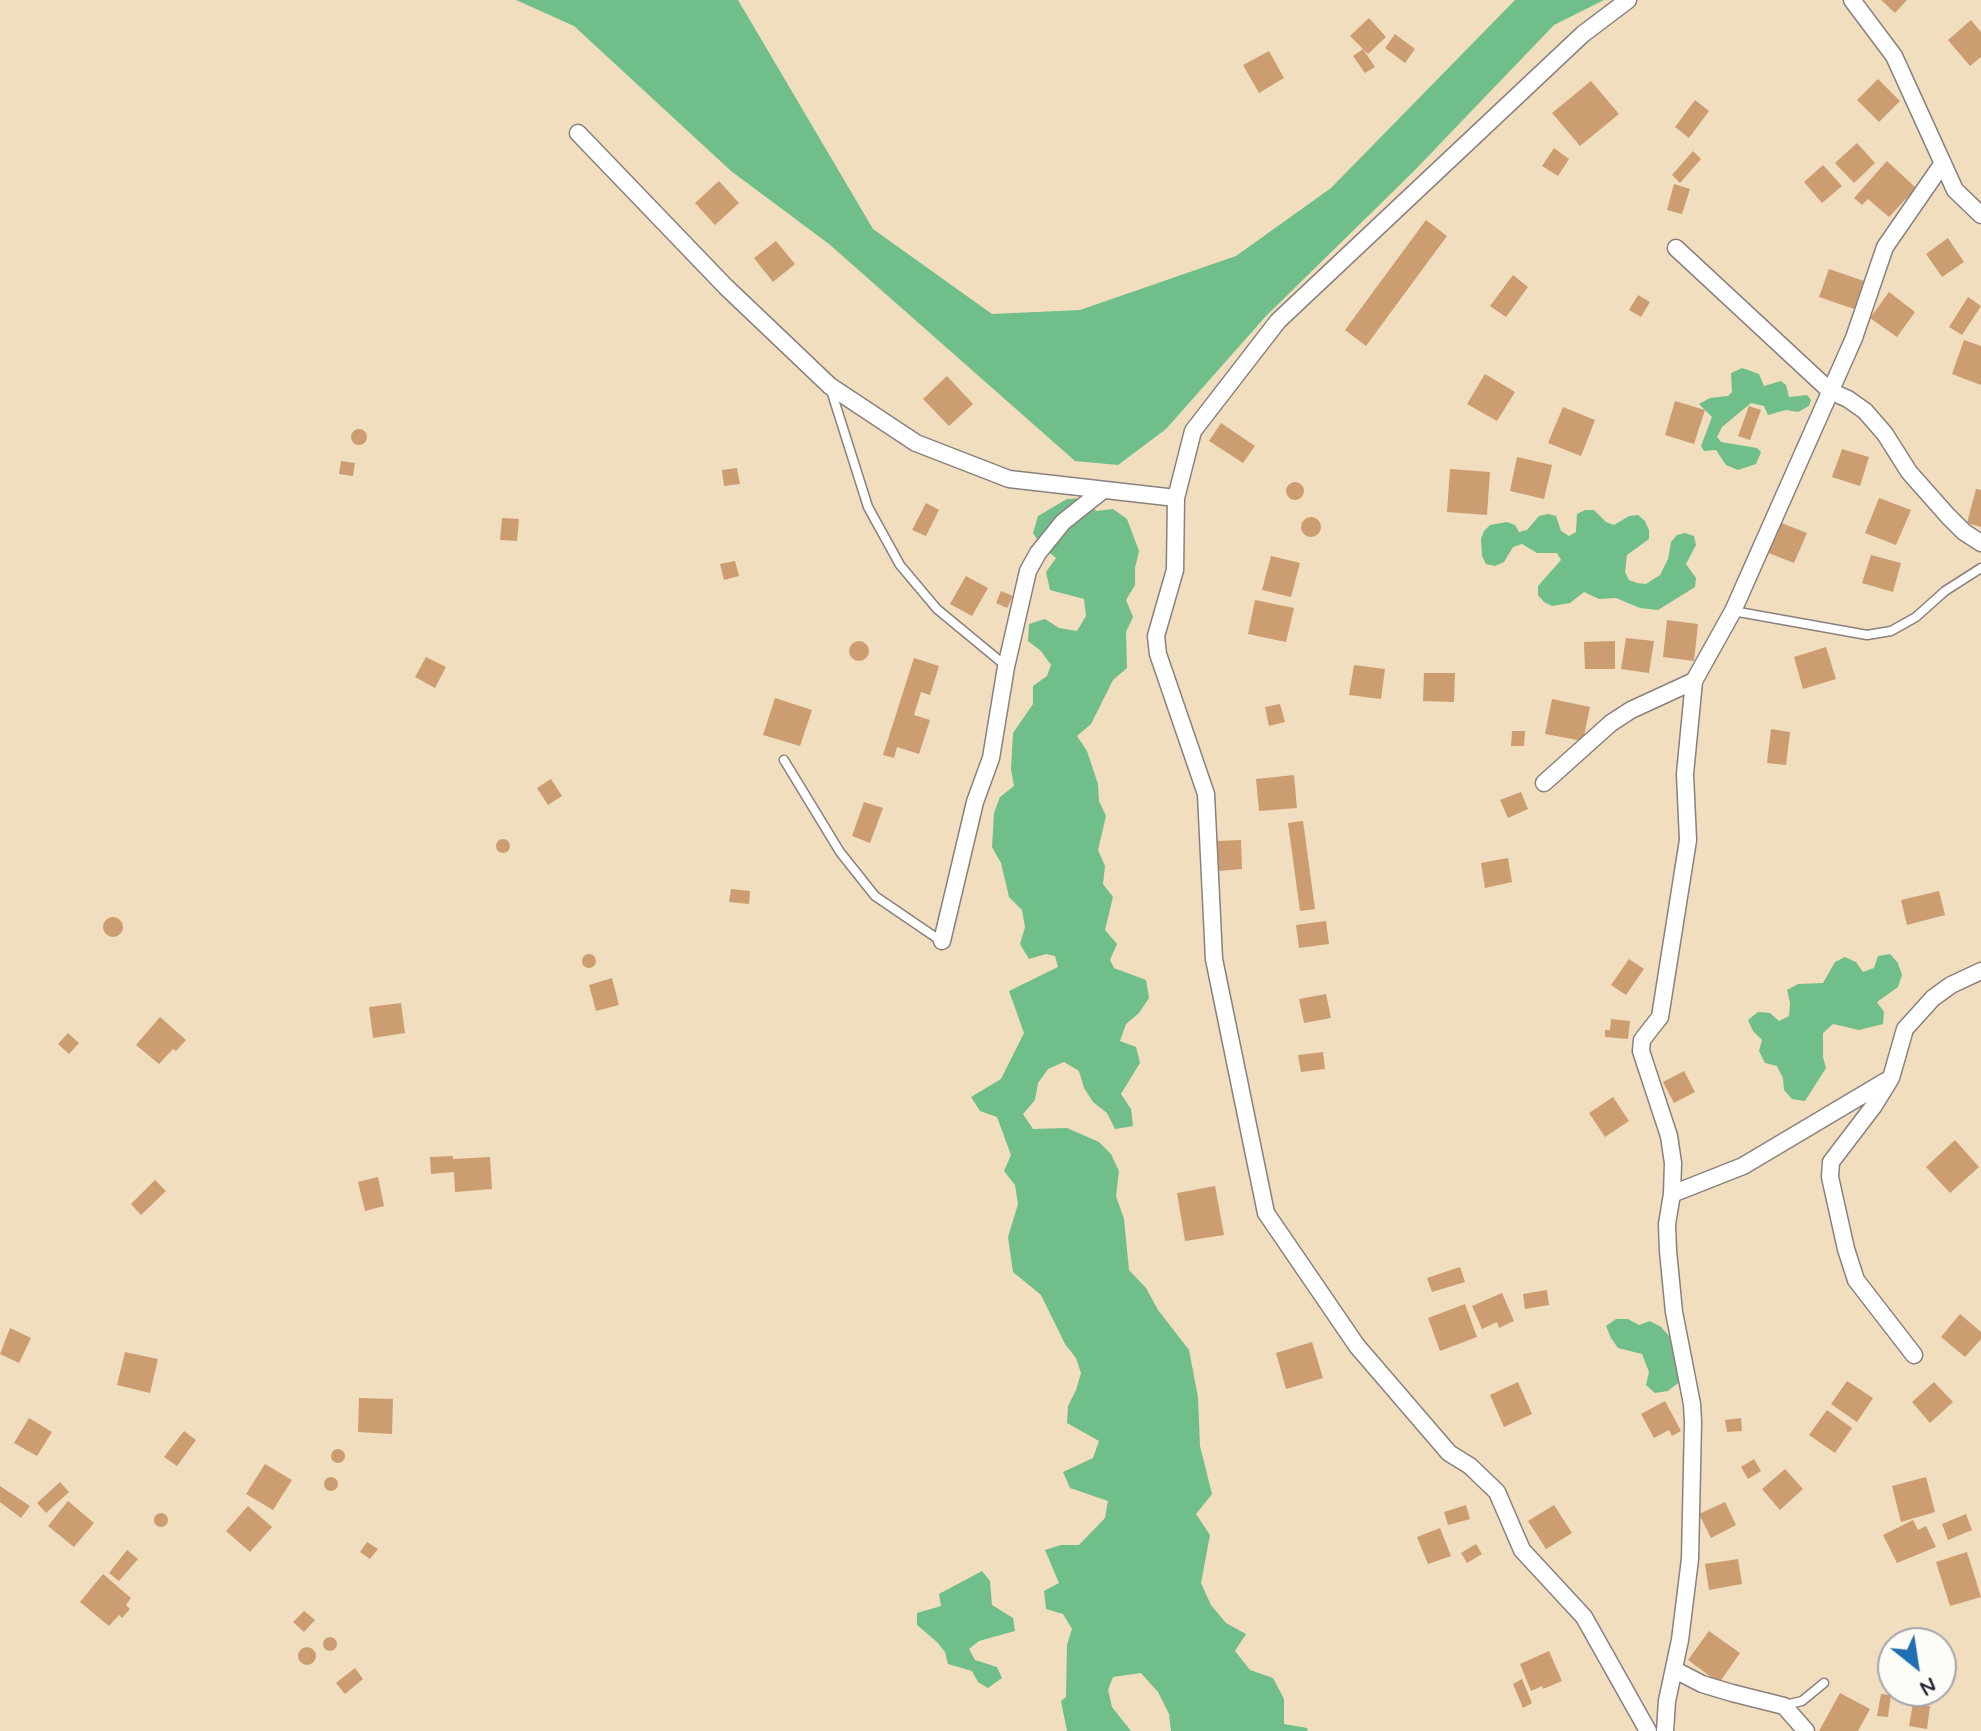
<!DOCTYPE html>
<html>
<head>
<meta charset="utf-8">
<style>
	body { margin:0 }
	#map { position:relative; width:1981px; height:1731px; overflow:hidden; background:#f1debf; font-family:Mynerve,sans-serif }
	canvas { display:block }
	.north { position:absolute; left:1877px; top:1627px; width:80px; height:80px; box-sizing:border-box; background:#fdfcf7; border:2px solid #a5a5ac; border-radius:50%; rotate:150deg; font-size:22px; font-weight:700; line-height:32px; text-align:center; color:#22223b }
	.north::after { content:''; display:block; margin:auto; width:28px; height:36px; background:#1f6fb2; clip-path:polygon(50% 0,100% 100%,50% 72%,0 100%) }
</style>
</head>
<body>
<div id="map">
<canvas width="1981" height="1731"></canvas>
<div class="north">N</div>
</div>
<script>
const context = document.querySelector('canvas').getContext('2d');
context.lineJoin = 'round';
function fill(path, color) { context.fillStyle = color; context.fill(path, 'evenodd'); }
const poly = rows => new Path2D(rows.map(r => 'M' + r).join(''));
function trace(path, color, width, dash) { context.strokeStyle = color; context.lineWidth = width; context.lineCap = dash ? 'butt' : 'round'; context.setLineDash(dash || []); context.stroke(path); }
fill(poly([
	[516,0,738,0,873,229,992,314,1080,310,1236,256,1331,188,1515,0,1604,0,1554,25,1414,171,1266,316,1166,429,1118,465,1075,461,829,244,731,171,574,26],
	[1742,368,1759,374,1764,386,1781,381,1786,385,1789,397,1807,395,1811,400,1809,406,1798,412,1786,410,1768,415,1764,406,1751,403,1722,427,1717,437,1721,442,1757,448,1761,452,1756,464,1738,470,1726,465,1716,450,1704,451,1701,446,1712,417,1699,404,1710,398,1728,396,1732,392,1731,373],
	[1084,498,1096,511,1113,509,1127,519,1139,551,1135,568,1135,585,1126,600,1133,617,1126,632,1127,668,1113,680,1091,724,1077,736,1087,751,1098,784,1099,801,1106,816,1098,850,1105,866,1103,884,1113,897,1105,930,1117,944,1110,960,1114,968,1146,980,1149,998,1139,1013,1126,1024,1120,1041,1136,1047,1140,1063,1121,1094,1131,1109,1133,1126,1115,1129,1107,1113,1093,1102,1084,1088,1079,1071,1064,1062,1048,1069,1038,1083,1035,1100,1023,1114,1033,1129,1067,1128,1099,1142,1111,1154,1119,1171,1116,1196,1124,1219,1129,1270,1146,1288,1158,1310,1189,1350,1198,1397,1200,1446,1212,1494,1196,1514,1210,1535,1201,1583,1211,1605,1226,1623,1246,1634,1235,1651,1250,1670,1273,1678,1284,1699,1284,1724,1307,1728,1308,1731,1171,1731,1169,1714,1158,1692,1141,1673,1113,1677,1108,1690,1112,1707,1131,1731,1067,1731,1061,1701,1066,1697,1067,1645,1072,1629,1063,1614,1046,1609,1044,1591,1059,1583,1045,1550,1061,1545,1079,1545,1105,1518,1108,1501,1070,1488,1063,1472,1093,1458,1099,1441,1067,1423,1068,1406,1076,1390,1081,1373,1076,1358,1065,1344,1041,1295,1013,1272,1008,1237,1018,1204,1015,1185,1004,1171,1011,1155,997,1117,980,1111,971,1097,1001,1079,1024,1033,1009,991,1058,967,1055,956,1046,954,1029,959,1020,944,1025,927,1022,910,1009,897,1001,863,992,847,994,813,1000,797,1014,786,1011,769,1013,733,1033,704,1033,686,1047,676,1051,665,1041,651,1028,641,1029,624,1045,619,1059,628,1077,631,1086,616,1084,599,1050,590,1046,572,1056,558,1042,547,1033,533,1038,516,1067,499],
	[1585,510,1594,510,1606,522,1614,525,1629,516,1638,515,1645,521,1649,530,1649,539,1627,555,1625,572,1629,580,1637,583,1646,584,1660,575,1668,559,1671,542,1677,535,1685,533,1694,536,1696,545,1686,564,1696,578,1695,587,1658,610,1640,608,1616,598,1599,599,1584,592,1570,603,1552,606,1544,602,1538,595,1538,586,1561,560,1557,553,1537,553,1522,544,1513,547,1504,562,1495,566,1486,564,1482,556,1481,539,1484,531,1490,525,1507,522,1515,525,1519,532,1527,530,1539,516,1548,514,1556,516,1561,531,1569,536,1576,532,1577,514],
	[1890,954,1898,963,1902,975,1898,987,1877,1002,1884,1012,1883,1024,1859,1030,1833,1024,1823,1033,1823,1057,1826,1068,1805,1101,1792,1099,1784,1090,1783,1078,1777,1066,1765,1063,1759,1051,1762,1040,1753,1031,1748,1020,1758,1012,1770,1013,1779,1021,1789,1016,1790,1003,1787,990,1798,984,1823,983,1835,962,1845,957,1856,962,1863,972,1874,968,1878,956],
	[1616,1319,1628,1319,1639,1325,1650,1321,1661,1327,1669,1336,1680,1371,1678,1383,1668,1391,1655,1393,1646,1385,1649,1372,1642,1354,1618,1348,1611,1338,1606,1326],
	[982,1571,990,1581,992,1605,1013,1618,1015,1631,979,1641,969,1649,975,1660,997,1667,1002,1678,988,1688,978,1682,972,1671,948,1664,945,1652,937,1642,917,1625,917,1613,941,1606,939,1594]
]), '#70be89');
fill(poly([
	[1881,0,1907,0,1895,13],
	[1369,18,1386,37,1368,54,1350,36],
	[1971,20,1981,32,1981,57,1970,66,1948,40],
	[1395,34,1415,49,1405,63,1385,48],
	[1363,49,1375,67,1365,73,1353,56],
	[1269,51,1284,78,1259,93,1243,65],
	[1878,79,1900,101,1879,122,1857,100],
	[1591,81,1619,114,1580,146,1552,113],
	[1695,100,1709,111,1689,138,1675,127],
	[1857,143,1875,163,1854,183,1835,163],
	[1554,148,1569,159,1558,176,1542,166],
	[1693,151,1701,159,1680,183,1672,175],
	[1887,161,1916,188,1889,217,1868,199,1862,205,1854,198],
	[1823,165,1842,186,1822,203,1804,182],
	[719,181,739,203,715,225,695,203],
	[1674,184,1690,189,1682,214,1667,210],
	[1426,220,1447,236,1366,346,1345,330],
	[1948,238,1964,262,1942,277,1926,254],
	[776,241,795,264,773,282,754,258],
	[1829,269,1864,281,1854,309,1819,297],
	[1513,275,1528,287,1506,317,1490,306],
	[1889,292,1915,312,1897,337,1870,318],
	[1638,295,1650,302,1641,317,1629,310],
	[1968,297,1981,306,1962,335,1949,327],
	[1964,340,1981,346,1981,385,1952,374],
	[1485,374,1515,392,1497,421,1467,404],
	[947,376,973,404,949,426,923,399],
	[1675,401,1705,410,1694,444,1665,435],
	[1749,406,1761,410,1750,440,1738,436],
	[1563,407,1595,420,1581,456,1548,443],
	[1221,423,1255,446,1243,463,1209,441],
	'351 437a8 8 0 1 1 16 0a8 8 0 1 1-16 0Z',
	[1842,449,1869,457,1860,486,1832,477],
	[1517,457,1552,465,1544,499,1510,491],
	[341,461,355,463,353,476,339,474],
	[737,468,740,484,724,486,722,470],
	[1450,469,1490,472,1487,515,1447,512],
	'1286 491a9 9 0 1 1 18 0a9 9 0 1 1-18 0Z',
	[1976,489,1981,490,1981,527,1967,523],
	[1879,498,1911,510,1896,545,1865,533],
	[926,503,939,510,926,536,912,530],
	'1301 527a10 10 0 1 1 20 0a10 10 0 1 1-20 0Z',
	[502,518,519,519,517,541,500,540],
	[1779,522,1807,533,1794,563,1766,552],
	[1871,555,1901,563,1893,592,1862,583],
	[1271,556,1300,563,1291,597,1262,590],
	[735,561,739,576,724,580,720,564],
	[966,576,988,588,972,616,950,604],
	[1001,591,1013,596,1007,608,996,603],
	[1255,600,1294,608,1286,642,1248,634],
	[1667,620,1698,624,1694,661,1663,657],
	[1626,638,1654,641,1649,673,1621,669],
	[1615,641,1615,669,1585,669,1584,642],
	'849 651a10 10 0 1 1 20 0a10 10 0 1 1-20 0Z',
	[1826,647,1836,679,1803,689,1794,657],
	[426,657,446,667,435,688,415,677],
	[914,658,939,666,930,695,921,692,914,715,930,720,919,754,897,747,894,758,883,755],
	[1354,665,1385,669,1381,699,1349,695],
	[1424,673,1455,673,1454,702,1423,701],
	[775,698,812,710,800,746,763,735],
	[1552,699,1590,707,1583,741,1545,734],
	[1280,704,1285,722,1269,726,1265,707],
	[1771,729,1790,732,1786,765,1767,763],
	[1512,731,1525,731,1524,746,1511,746],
	[1294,775,1297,808,1259,811,1256,779],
	[551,779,562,796,548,805,537,788],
	[1521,792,1528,809,1508,818,1500,800],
	[864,802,883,808,870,843,852,836],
	[1303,821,1315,909,1300,911,1288,823],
	'496 846a7 7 0 1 1 14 0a7 7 0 1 1-14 0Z',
	[1241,840,1242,869,1218,871,1217,841],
	[1508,858,1512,882,1485,888,1481,863],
	[731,889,750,891,749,904,729,902],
	[1939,891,1945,915,1907,925,1901,900],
	'103 927a10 10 0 1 1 20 0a10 10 0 1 1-20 0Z',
	[1326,921,1329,944,1299,948,1296,925],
	'582 961a7 7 0 1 1 14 0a7 7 0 1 1-14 0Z',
	[1629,959,1644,969,1626,995,1611,985],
	[612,978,619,1005,596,1011,589,985],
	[1326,994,1331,1018,1304,1023,1299,999],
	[401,1003,405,1033,373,1038,369,1007],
	[160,1017,186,1040,176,1051,173,1049,159,1064,136,1045],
	[1611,1019,1630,1021,1628,1039,1605,1037,1605,1030,1610,1030],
	[68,1033,79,1043,69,1054,58,1044],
	[1323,1052,1325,1069,1301,1072,1298,1055],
	[1684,1071,1695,1092,1674,1103,1663,1082],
	[1613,1097,1629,1121,1605,1137,1589,1113],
	[1955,1140,1979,1167,1950,1193,1926,1167],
	[453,1156,453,1159,490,1157,492,1189,455,1192,454,1172,431,1174,430,1157],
	[378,1177,384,1206,365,1211,358,1182],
	[155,1180,166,1191,141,1215,131,1204],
	[1215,1186,1224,1235,1185,1241,1177,1193],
	[1460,1267,1465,1282,1432,1292,1427,1278],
	[1547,1290,1549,1305,1525,1309,1523,1294],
	[1502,1293,1514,1321,1499,1328,1497,1322,1482,1329,1472,1306],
	[1465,1304,1477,1337,1440,1351,1428,1318],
	[1960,1314,1981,1332,1981,1339,1965,1357,1941,1337],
	[10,1328,31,1338,19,1363,0,1354],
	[1312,1342,1323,1378,1286,1389,1276,1353],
	[125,1352,158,1359,150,1393,117,1385],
	[1847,1381,1873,1398,1857,1422,1831,1404],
	[1518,1382,1532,1414,1504,1427,1490,1395],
	[1934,1382,1953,1402,1930,1423,1912,1402],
	[359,1398,393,1399,392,1434,358,1432],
	[1665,1401,1681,1431,1672,1436,1669,1430,1654,1438,1641,1414],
	[1827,1410,1852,1428,1835,1453,1809,1435],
	[29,1418,52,1432,37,1456,14,1443],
	[1741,1418,1742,1431,1727,1432,1725,1420],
	[184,1431,196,1440,177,1466,164,1457],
	'331 1456a7 7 0 1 1 14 0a7 7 0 1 1-14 0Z',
	[1754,1459,1761,1471,1748,1479,1741,1467],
	[265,1464,292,1480,273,1510,246,1494],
	[1785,1469,1803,1489,1780,1510,1762,1489],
	'324 1484a7 7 0 1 1 14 0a7 7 0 1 1-14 0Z',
	[1926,1477,1935,1512,1901,1522,1892,1486],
	[60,1482,69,1492,46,1513,37,1503],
	[0,1486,30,1506,21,1518,0,1502],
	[68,1501,94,1523,74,1547,48,1526],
	[1725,1502,1736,1525,1711,1538,1699,1514],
	[1466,1505,1470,1519,1448,1525,1444,1512],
	[1554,1505,1572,1533,1546,1549,1528,1521],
	[248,1506,272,1527,250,1552,226,1531],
	'154 1520a7 7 0 1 1 14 0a7 7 0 1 1-14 0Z',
	[1966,1514,1972,1530,1948,1540,1942,1524],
	[1913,1520,1918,1530,1926,1526,1936,1547,1897,1563,1883,1535],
	[1440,1528,1451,1556,1428,1564,1417,1537],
	[367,1542,378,1549,370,1559,360,1552],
	[1476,1544,1482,1554,1467,1563,1461,1553],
	[127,1550,138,1559,119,1581,109,1573],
	[1967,1552,1981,1597,1950,1606,1936,1562],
	[1738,1559,1742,1584,1709,1590,1705,1564],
	[103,1574,131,1598,126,1605,130,1609,122,1618,119,1615,109,1626,80,1602],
	[304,1611,315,1620,304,1632,293,1622],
	[1709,1631,1740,1653,1719,1683,1688,1660],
	'323 1644a7 7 0 1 1 14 0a7 7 0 1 1-14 0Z',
	'298 1656a9 9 0 1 1 18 0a9 9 0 1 1-18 0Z',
	[1549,1651,1562,1681,1543,1689,1542,1686,1531,1691,1520,1664],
	[355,1668,363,1679,345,1694,336,1683],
	[1522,1679,1532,1703,1523,1708,1513,1684],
	[1840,1693,1870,1709,1858,1731,1819,1731],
	[1881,1694,1891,1695,1888,1717,1877,1716],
	[1913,1703,1930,1706,1927,1729,1909,1726]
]), '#cb9d70');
const lane = poly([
	[830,387,868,507,900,565,937,609,1006,666],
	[1733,611,1867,635,1891,631,1916,617,1945,591,1981,568],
	[784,760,840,852,875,896,941,941],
	[1785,1705,1802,1701,1824,1683]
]);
const street = poly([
	[1628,0,1583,34,1278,321,1193,431,1176,498,1175,570,1156,636,1158,654,1206,794,1214,959,1266,1213,1357,1346,1449,1453,1470,1466,1497,1492,1522,1550,1584,1617,1648,1731],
	[1852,0,1894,56,1955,190,1981,215],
	[578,133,726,287,830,386,916,443,1009,479,1176,498],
	[1676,248,1830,391,1848,399,1865,411,1885,434,1909,472,1948,516,1964,532,1981,543],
	[1544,783,1611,723,1631,710,1694,681,1733,611,1854,338,1885,247,1943,163],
	[942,941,975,802,991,758,1006,667,1028,571,1038,553,1063,522,1102,491],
	[1672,1194,1743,1166,1886,1081],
	[1914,1355,1856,1280,1846,1249,1830,1177,1831,1162,1873,1107,1891,1078,1905,1029,1933,998,1951,985,1981,971],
	[1675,1670,1702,1684,1732,1693,1784,1706,1806,1731],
	[1665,1731,1667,1701,1680,1640,1690,1559,1693,1422,1692,1404,1674,1312,1668,1251,1667,1224,1672,1194,1673,1163,1669,1136,1641,1051,1642,1040,1660,1017,1688,840,1685,774,1694,681]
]);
trace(lane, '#8a807d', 11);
trace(street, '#8a807d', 19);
trace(lane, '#fff', 8);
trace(street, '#fff', 16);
</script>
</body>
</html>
